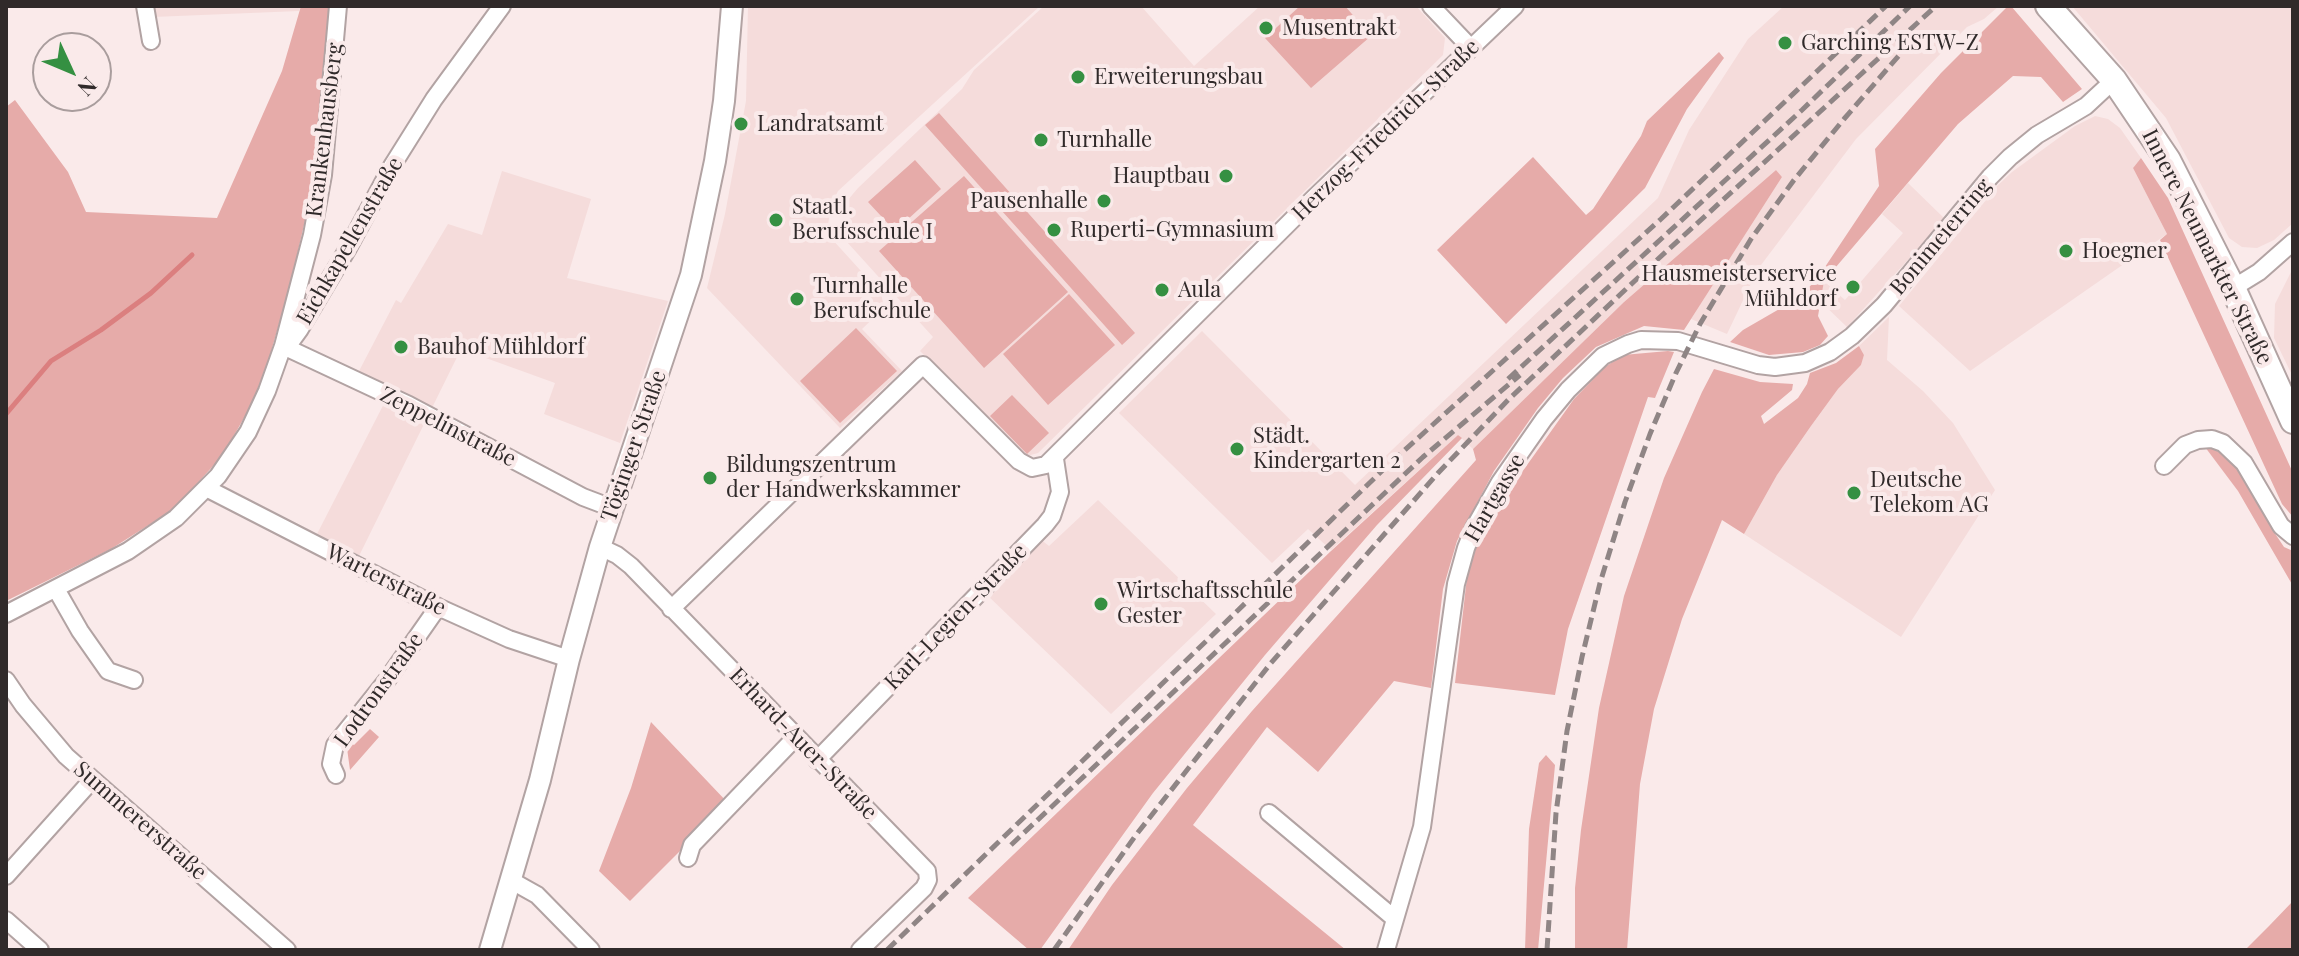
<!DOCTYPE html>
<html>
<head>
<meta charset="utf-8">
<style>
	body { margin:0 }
	#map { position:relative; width:2299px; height:956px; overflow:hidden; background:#faeaea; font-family:"Playfair Display",serif }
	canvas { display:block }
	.frame { position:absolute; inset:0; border:8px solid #302a2a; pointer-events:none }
	.north { position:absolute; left:32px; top:32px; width:80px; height:80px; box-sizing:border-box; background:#faeaea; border:2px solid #a99d9d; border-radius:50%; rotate:134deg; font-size:22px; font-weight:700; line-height:32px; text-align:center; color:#302a2a }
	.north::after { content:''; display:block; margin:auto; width:28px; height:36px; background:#359042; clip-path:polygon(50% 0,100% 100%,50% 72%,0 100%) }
</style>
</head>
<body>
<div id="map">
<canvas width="2299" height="956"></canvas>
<div class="frame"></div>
<div class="north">N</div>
</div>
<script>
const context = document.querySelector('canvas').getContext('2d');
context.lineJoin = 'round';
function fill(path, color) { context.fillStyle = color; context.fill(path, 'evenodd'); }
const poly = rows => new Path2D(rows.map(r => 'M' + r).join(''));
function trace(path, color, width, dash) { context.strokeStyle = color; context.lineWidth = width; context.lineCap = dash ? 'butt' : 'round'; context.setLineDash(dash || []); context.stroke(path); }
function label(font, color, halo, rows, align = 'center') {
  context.font = font + ' "Playfair Display",serif'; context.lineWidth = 8; context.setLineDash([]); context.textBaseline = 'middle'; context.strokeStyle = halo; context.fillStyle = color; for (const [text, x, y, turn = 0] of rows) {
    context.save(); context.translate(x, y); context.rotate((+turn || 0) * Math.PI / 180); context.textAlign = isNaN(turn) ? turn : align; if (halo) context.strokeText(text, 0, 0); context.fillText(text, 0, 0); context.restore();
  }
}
fill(poly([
	[152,6,301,6,299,11,153,17],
	[748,6,1040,6,838,191,831,205,828,225,831,238,881,293,884,308,862,329,902,371,840,428,707,288,725,214,746,101],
	[1044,6,1141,6,1194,66,1260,6,1416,6,1445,38,1443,55,1038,453,1027,456,920,351,933,337,847,242,843,219,847,201,858,188,962,89,974,70],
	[1784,6,1999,6,1984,19,1967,27,1856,139,1758,269,1727,334,1691,319,1782,177,1776,170,1624,302,1473,449,1458,435,1331,550,1308,529,1272,563,1119,413,1202,331,1355,485,1658,198,1689,130,1748,39],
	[2072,6,2293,6,2293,223,2274,240,2257,248,2242,247,2229,238,2166,118],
	[2095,116,2108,119,2120,128,2141,158,2133,168,2167,234,1970,371,1899,306,1995,188,2012,172,2075,126],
	[502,171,591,199,567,278,668,301,620,443,544,414,555,383,461,349,359,556,317,534,391,390,358,373,396,300,401,303,448,224,482,235],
	[1908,183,1945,219,1847,327,1820,301,1824,281,1845,300,1903,233,1882,214],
	[2293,268,2293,377,2274,338,2275,304],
	[1889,317,1887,360,1923,391,1953,423,1995,490,1901,637,1744,534,1777,475,1811,426,1838,389,1861,365,1864,355,1859,346],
	[1098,500,1216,614,1111,714,986,594,1039,538,1049,546]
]), '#f5dcdb');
fill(poly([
	[301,6,331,6,310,199,289,290,263,379,249,409,223,455,174,509,111,549,6,601,6,107,15,100,68,172,86,212,217,218,282,71],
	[1300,6,1345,6,1371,36,1311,88,1265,38],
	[2008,6,2011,6,2082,89,2063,102,2041,77,2013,76,1958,124,1824,281,1818,316,1828,336,1820,345,1803,352,1769,355,1730,342,1743,330,1788,304,1815,282,1879,186,1875,149,1941,73],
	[1719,52,1724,58,1687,109,1645,188,1506,324,1437,250,1533,157,1586,215,1593,209,1641,136,1647,121],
	[939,113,1135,333,1122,345,925,125],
	[2141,158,2168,198,2293,473,2293,517,2282,504,2160,240,2167,234,2133,168],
	[915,160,941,189,895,231,868,202],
	[1776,170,1782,177,1684,330,1644,326,1596,347,1563,378,1538,408,1494,471,1457,541,1443,589,1431,688,1394,681,1318,772,1267,727,1193,825,1346,950,1068,950,1112,885,1187,788,1252,711,1476,460,1473,449,1624,302],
	[964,176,1068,292,984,368,879,251],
	[1069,294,1115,345,1048,405,1003,354],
	[856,328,897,371,840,423,800,381],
	[1859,346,1864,355,1861,365,1838,389,1811,426,1777,475,1744,534,1722,520,1682,619,1654,709,1640,784,1627,950,1575,950,1575,888,1581,830,1599,708,1624,596,1664,478,1702,392,1714,369,1760,382,1793,384,1792,390,1761,416,1764,424,1798,398,1807,384,1810,373,1836,363],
	[1668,351,1674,352,1655,398,1648,397,1568,629,1555,695,1455,683,1467,577,1476,546,1495,510,1574,399,1605,367,1623,355],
	[1012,395,1049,433,1027,454,990,416],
	[1458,435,1462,438,1377,525,1265,655,1153,793,1040,950,1029,950,968,898,1331,551],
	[2205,447,2220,449,2234,456,2272,529,2284,547,2293,551,2293,586,2238,491],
	[651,722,728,803,630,901,599,871,631,788],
	[370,729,379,737,350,770,346,741,354,745],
	[1546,755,1555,765,1538,950,1525,950,1529,829,1539,763],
	[2293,901,2293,950,2245,950,2269,926]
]), '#e6aba9');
trace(poly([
	[6,414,51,361,101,330,151,293,192,255]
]), '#db7f7f', 5);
const minor = poly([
	[145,6,151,41],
	[1431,6,1470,47],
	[2233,288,2259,272,2293,242],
	[284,345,292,340,300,329,347,250,392,166,434,99,502,6],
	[283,346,409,405,583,497,612,508],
	[2164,466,2185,445,2198,440,2212,439,2223,443,2244,463,2281,526,2293,536],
	[208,489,438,607,509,639,569,659],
	[600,547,617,555,631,566,927,871,928,880,924,888,860,950],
	[56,589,80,631,108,671,134,680],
	[671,609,923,365,1019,461,1032,468,1046,465,1315,197,1515,6],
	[6,614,128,551,176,518,218,476,248,432,267,391,283,346,312,235,323,175,338,6],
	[6,680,23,705,66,756,287,950],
	[817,760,1045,525,1052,516,1060,492,1055,459],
	[336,775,331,764,335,745,387,680,438,607],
	[1269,813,1395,919],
	[688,858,692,845,795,738],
	[6,876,92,780],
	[512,881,537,895,591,950],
	[6,920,40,950],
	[1386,950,1422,827,1456,584,1466,548,1474,528,1500,482,1544,419,1568,390,1603,356,1628,344,1641,340,1678,341,1758,365,1775,367,1805,363,1830,352,1852,336,1884,305,1990,177,2010,157,2037,135,2086,106,2114,80]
]);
const tertiary = poly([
	[490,950,540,780,569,659,600,547,691,275,715,161,724,101,732,6]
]);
const secondary = poly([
	[2048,6,2114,80,2168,160,2233,288,2293,421]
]);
trace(minor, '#b2a3a3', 20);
trace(tertiary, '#b2a3a3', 24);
trace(secondary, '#b2a3a3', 28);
trace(minor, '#fff', 16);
trace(tertiary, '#fff', 20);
trace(secondary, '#fff', 24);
trace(poly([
	[1508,379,1802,110,1910,6],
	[1011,845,1423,457,1520,375],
	[887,950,1387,466,1661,219,1886,6],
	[1054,950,1136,835,1271,663,1439,472,1508,400,1658,259,1936,6],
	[1547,950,1556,813,1567,731,1582,657,1600,583,1625,502,1650,434,1676,373,1700,324,1751,239,1794,180,1844,119,1914,38]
]), '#8f8585', 5, [12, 6]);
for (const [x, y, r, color] of [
	[1266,28,8,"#359042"],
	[1785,43,8,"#359042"],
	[1078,77,8,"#359042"],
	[741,124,8,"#359042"],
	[1041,140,8,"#359042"],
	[1226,176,8,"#359042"],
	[1104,201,8,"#359042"],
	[776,220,8,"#359042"],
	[1054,230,8,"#359042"],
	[2066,251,8,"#359042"],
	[1853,287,8,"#359042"],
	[1162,290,8,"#359042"],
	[797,299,8,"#359042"],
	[401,347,8,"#359042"],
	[1237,449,8,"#359042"],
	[710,478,8,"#359042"],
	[1854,493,8,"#359042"],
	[1101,604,8,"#359042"]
]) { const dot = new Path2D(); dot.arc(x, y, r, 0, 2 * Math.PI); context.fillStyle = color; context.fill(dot); trace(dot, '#faeaea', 3); }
label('22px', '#302a2a', '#faeaea', [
	["Musentrakt",1282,28],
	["Garching ESTW-Z",1801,43],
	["Erweiterungsbau",1094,77],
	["Landratsamt",757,124],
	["Turnhalle",1057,140],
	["Hauptbau",1210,176,"right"],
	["Pausenhalle",1088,201,"right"],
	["Staatl.",792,207],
	["Berufsschule I",792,232],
	["Ruperti-Gymnasium",1070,230],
	["Hoegner",2082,251],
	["Hausmeisterservice",1837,274,"right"],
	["Mühldorf",1837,299,"right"],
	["Turnhalle",813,286],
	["Berufschule",813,311],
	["Aula",1178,290],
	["Bauhof Mühldorf",417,347],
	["Städt.",1253,436],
	["Kindergarten 2",1253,461],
	["Bildungszentrum",726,465],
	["der Handwerkskammer",726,490],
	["Deutsche",1870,480],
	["Telekom AG",1870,505],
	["Wirtschaftsschule",1117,591],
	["Gester",1117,616]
], 'left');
label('22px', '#302a2a', '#faeaea', [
	["Krankenhausberg",325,130,-83],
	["Herzog-Friedrich-Straße",1386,130,-44],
	["Bonimeierring",1941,237,-50],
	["Eichkapellenstraße",350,241,-60],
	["Innere Neumarkter Straße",2207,247,63],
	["Zeppelinstraße",448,427,27],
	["Töginger Straße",634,446,-71],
	["Hartgasse",1495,498,-60],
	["Warterstraße",386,580,27],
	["Karl-Legien-Straße",956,617,-46],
	["Lodronstraße",379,690,-54],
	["Erhard-Auer-Straße",803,744,46],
	["Summererstraße",140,821,41]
]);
</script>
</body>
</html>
